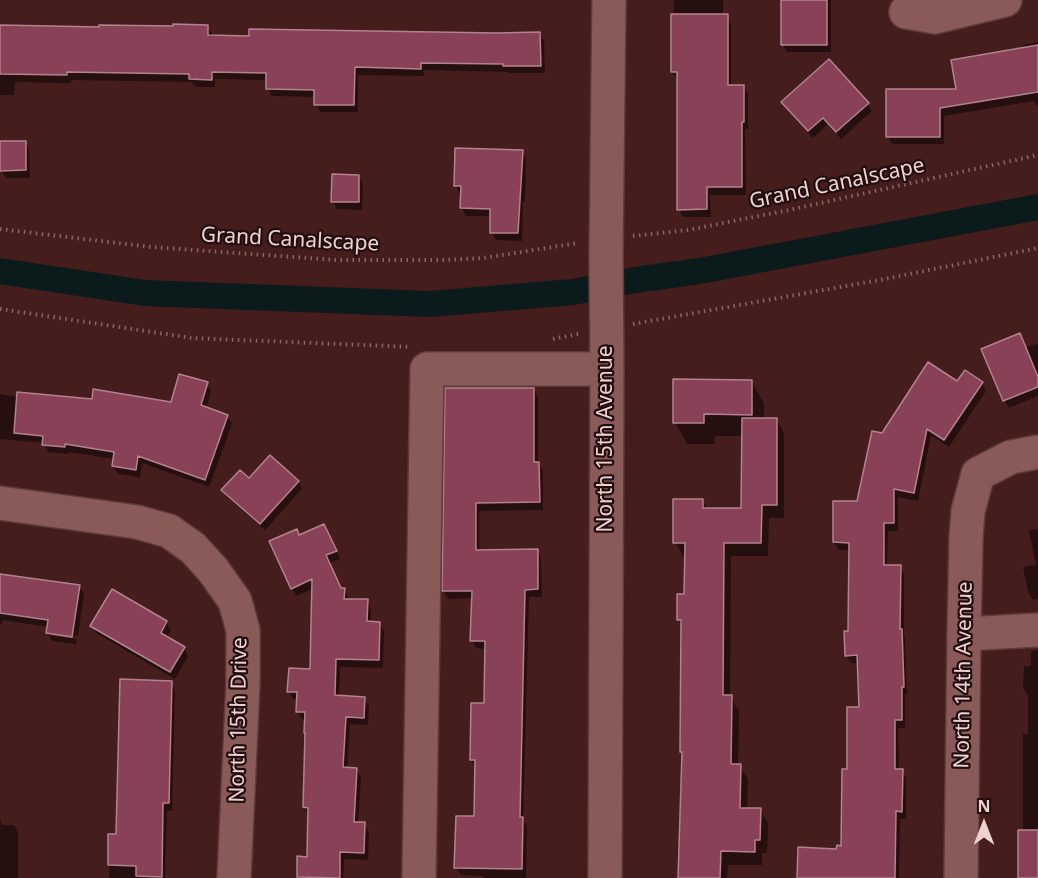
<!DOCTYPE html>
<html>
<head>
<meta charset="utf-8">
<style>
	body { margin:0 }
	#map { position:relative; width:1038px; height:878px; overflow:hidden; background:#461d1d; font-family:"Noto Sans",sans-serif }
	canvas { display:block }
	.north { position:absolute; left:954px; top:794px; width:60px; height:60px; -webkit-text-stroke:4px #210e0e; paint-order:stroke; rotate:0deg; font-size:16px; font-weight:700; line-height:24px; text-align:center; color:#eed2d1 }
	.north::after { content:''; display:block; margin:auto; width:21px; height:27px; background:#eed2d1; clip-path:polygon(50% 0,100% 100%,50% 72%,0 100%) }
</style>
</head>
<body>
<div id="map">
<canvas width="1038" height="878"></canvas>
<div class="north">N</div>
</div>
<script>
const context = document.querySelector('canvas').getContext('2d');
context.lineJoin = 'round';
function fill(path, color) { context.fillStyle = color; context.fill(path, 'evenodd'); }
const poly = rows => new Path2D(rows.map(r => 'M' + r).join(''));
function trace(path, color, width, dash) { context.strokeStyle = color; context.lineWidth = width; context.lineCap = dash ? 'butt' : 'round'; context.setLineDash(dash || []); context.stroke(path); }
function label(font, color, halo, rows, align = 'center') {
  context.font = font + ' "Noto Sans",sans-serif'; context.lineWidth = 4.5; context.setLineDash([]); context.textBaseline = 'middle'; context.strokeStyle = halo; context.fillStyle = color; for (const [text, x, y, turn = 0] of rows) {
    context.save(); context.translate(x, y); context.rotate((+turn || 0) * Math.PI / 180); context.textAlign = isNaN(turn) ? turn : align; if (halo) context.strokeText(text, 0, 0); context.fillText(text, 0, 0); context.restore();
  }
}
fill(poly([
	[674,0,723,0,723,16,727,16,731,24,731,87,743,87,748,94,748,129,745,129,746,195,710,195,711,217,683,217,679,209,679,80,677,80,672,72],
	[782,0,831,0,831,52,787,52,783,45],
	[0,26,100,28,207,26,212,34,212,37,539,33,544,41,545,73,509,73,508,72,424,70,424,76,358,75,358,112,320,112,316,104,316,97,272,96,268,89,268,80,215,79,215,87,195,87,192,82,71,80,71,83,15,82,14,95,0,95],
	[1038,42,1038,105,1037,106,1034,101,944,116,944,144,892,144,888,137,1023,49,1023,45],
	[783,103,867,104,872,111,841,139,828,124,813,138,788,110],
	[25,142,29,150,30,178,6,178,1,170],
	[522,151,526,159,525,202,523,201,522,241,496,240,491,232,491,216,466,216,462,208,462,194,460,194,456,186],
	[358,176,363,184,362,210,337,209,333,202],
	[1038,344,1038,396,1009,408,1004,400,1026,347],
	[751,381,764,403,764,419,776,419,784,433,784,518,769,518,768,556,731,556,730,697,739,711,738,765,748,779,747,810,760,810,768,823,767,853,762,853,762,865,728,865,727,878,680,878,683,756,681,752,682,627,678,620,678,595,686,595,686,556,683,556,675,542,703,501,708,510,743,510,743,436,715,436,715,444,687,444,675,422],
	[207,383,211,391,206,409,227,416,232,424,209,487,142,463,140,477,118,474,113,466,114,459,69,452,69,454,48,452,44,443,0,439,0,394,18,397,172,403],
	[958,383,982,383,986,391,949,447,931,435,918,501,898,497,898,531,888,531,887,566,900,566,904,574,904,635,905,638,907,694,905,694,905,728,898,728,899,771,902,771,906,778,906,819,900,819,899,878,798,878,842,847,849,770,860,708,859,663,851,663,846,655,849,632,851,550,839,550,834,542,858,502,883,435],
	[447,389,533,389,538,397,538,463,543,471,543,510,479,511,479,552,537,551,541,558,542,597,529,597,523,821,527,826,526,878,483,878,483,876,461,875,456,868,475,818,476,768,471,760,485,704,486,649,476,648,472,640,473,598,448,599,444,591],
	[249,480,298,481,302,489,265,530,228,498,223,490],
	[1038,529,1038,599,1033,600,1028,592,1023,567,1036,565,1029,530],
	[328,533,340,559,329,563,341,589,344,589,348,597,348,601,367,601,371,609,371,623,379,623,384,631,383,668,340,667,339,697,364,698,369,706,368,725,350,724,347,769,356,769,361,777,358,824,364,824,369,832,368,860,344,859,343,878,300,878,299,876,308,858,309,815,304,807,306,720,302,719,298,712,298,699,293,699,289,691,312,671,314,588,296,596,292,588,299,537],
	[0,572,3,576,79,586,84,594,78,636,51,632,51,636,77,639,76,644,52,641,48,633,49,627,2,620,2,624,0,624],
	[166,622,171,630,166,638,184,648,188,656,175,679,96,633,92,626],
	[1038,650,1038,878,1019,878,1023,831,1023,734,1028,734,1028,696,1023,688,1024,666,1031,666,1031,651],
	[171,682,175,690,172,811,167,811,165,878,109,878,110,835,118,835],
	[0,819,2,825,14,825,18,833,18,878,0,878]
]), '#0007');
trace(poly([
	[0,271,145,293,430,304,573,292,635,280,700,271,1038,207]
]), '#0b1a1b', 26);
const building = poly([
	[781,0,827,0,827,45,781,45,781,0],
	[671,14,728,14,728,85,744,85,744,122,742,122,742,187,707,187,707,209,677,210,677,72,671,72,671,14],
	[173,24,208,25,208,35,249,36,249,29,496,33,540,32,541,66,503,66,503,64,421,63,421,69,355,67,354,105,314,105,314,90,266,89,266,73,212,72,212,80,189,79,189,74,67,72,67,75,0,74,0,25,99,27,99,25,173,26,173,24],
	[1038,45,1038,92,940,108,940,137,886,137,886,89,956,89,951,60,1038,45],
	[829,59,869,103,836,132,823,118,808,131,781,102,829,59],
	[0,141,26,141,26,170,0,171,0,141],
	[455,148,523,150,518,233,490,233,490,209,460,208,461,186,454,186,455,148],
	[332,174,359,175,359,202,331,202,332,174],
	[1020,333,1038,377,1038,387,1003,401,981,349,1020,333],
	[928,362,957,381,965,370,983,382,944,440,927,429,914,493,894,489,894,523,884,523,884,565,901,565,900,629,902,629,904,687,902,687,902,720,895,720,895,769,903,769,902,812,896,811,895,878,797,878,798,847,836,849,837,845,841,846,842,769,847,769,847,707,859,707,857,655,845,656,844,631,848,631,849,543,833,542,833,501,857,501,872,431,882,433,928,362],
	[179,374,208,382,201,405,228,415,205,480,138,456,136,470,112,466,114,452,65,444,65,447,42,445,43,436,14,433,17,392,92,399,93,389,171,402,179,374],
	[673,379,752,380,752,415,704,414,704,423,673,423,673,379],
	[445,388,534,388,534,462,539,462,540,502,476,503,476,550,538,549,538,589,525,590,520,817,523,817,522,869,454,868,456,816,474,816,475,760,470,760,471,703,484,703,485,641,470,641,472,591,442,591,445,388],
	[742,418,777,418,777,505,762,505,761,543,724,543,723,695,732,695,731,764,741,764,740,808,761,808,760,840,755,840,755,852,721,851,720,878,678,878,682,752,680,752,681,620,677,620,677,594,684,594,685,543,673,543,673,499,703,499,703,508,741,508,742,418],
	[270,455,299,481,260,524,221,490,240,470,249,478,270,455],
	[324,524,337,551,326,555,341,588,345,588,344,599,368,599,367,621,380,622,379,660,336,659,335,695,365,697,364,718,346,717,343,767,357,768,354,822,365,822,364,853,340,852,340,878,297,877,297,856,307,857,308,808,303,807,305,733,304,733,305,712,296,712,297,692,287,692,289,668,310,669,312,579,291,589,269,541,297,529,299,535,324,524],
	[0,574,80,585,72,637,46,633,48,620,0,613,0,574],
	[112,589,167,621,161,633,185,647,170,672,90,626,112,589],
	[120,679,172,681,169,803,163,803,162,877,136,876,136,866,108,865,108,834,116,834,120,679],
	[1018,830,1038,830,1038,878,1018,878,1018,830]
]);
fill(building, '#884157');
trace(building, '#b3828f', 1.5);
const minor = poly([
	[906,12,935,17,1005,0],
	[0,503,137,522,169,531,193,548,213,570,235,601,243,630,243,683,234,878],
	[964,634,1038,630],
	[419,878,427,369,607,369],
	[605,878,607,369,606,254,609,0],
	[961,878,964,634,966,538,968,511,978,474,1011,457,1038,452]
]);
trace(minor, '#5e3a3c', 36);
trace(poly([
	[0,229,151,247,337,260,444,260,483,258,578,243],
	[633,236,688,230,789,210,1038,155],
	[0,309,192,338,411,347],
	[633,324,885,279,1038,248],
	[553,339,578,334]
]), '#8a6666', 4, [1.5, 4.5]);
trace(minor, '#895a58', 33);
label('21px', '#eed2d1', '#210e0e', [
	["Grand Canalscape",837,184,-12],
	["Grand Canalscape",290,240,3],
	["North 15th Avenue",606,439,-90],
	["North 14th Avenue",964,675,-89],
	["North 15th Drive",239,720,-89]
]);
</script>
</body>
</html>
